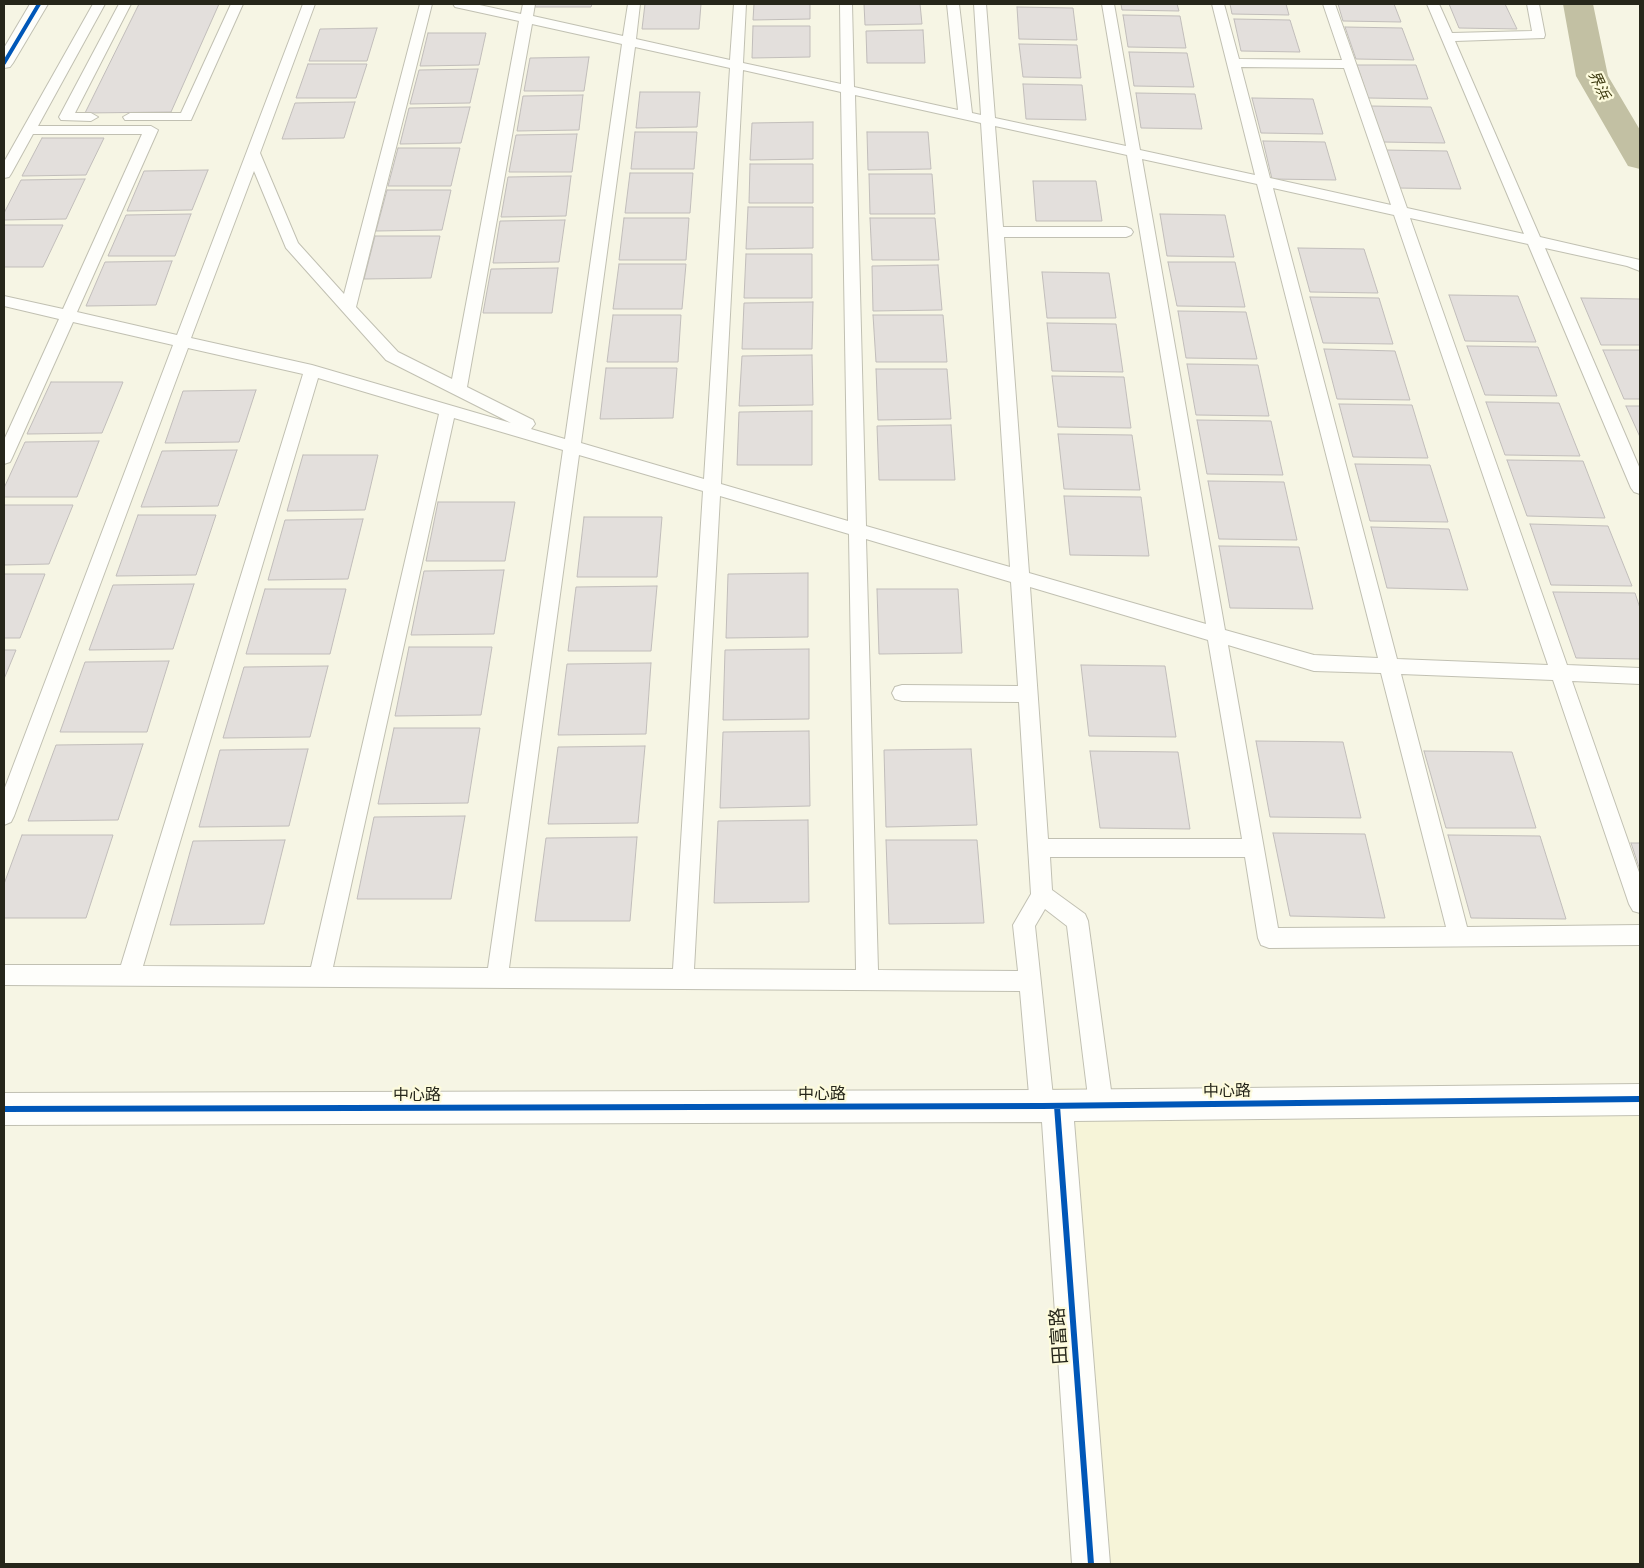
<!DOCTYPE html>
<html>
<head>
<meta charset="utf-8">
<style>
	body { margin:0 }
	#map { position:relative; width:1644px; height:1568px; overflow:hidden; background:#f6f5e4; font-family:Lato,sans-serif }
	canvas { display:block }
	.frame { position:absolute; inset:0; border:5px solid #26261a; pointer-events:none }
</style>
</head>
<body>
<div id="map">
<canvas width="1644" height="1568"></canvas>
<div class="frame"></div>
</div>
<script>
const context = document.querySelector('canvas').getContext('2d');
context.lineJoin = 'round';
function fill(path, color) { context.fillStyle = color; context.fill(path, 'evenodd'); }
const poly = rows => new Path2D(rows.map(r => 'M' + r).join(''));
function trace(path, color, width, dash) { context.strokeStyle = color; context.lineWidth = width; context.lineCap = dash ? 'butt' : 'round'; context.setLineDash(dash || []); context.stroke(path); }
function label(font, color, halo, rows, align = 'center') {
  context.font = font + ' Lato,"Noto Sans SC",sans-serif'; context.lineWidth = 4.5; context.setLineDash([]); context.textBaseline = 'middle'; context.strokeStyle = halo; context.fillStyle = color; for (const [text, x, y, turn = 0] of rows) {
    context.save(); context.translate(x, y); context.rotate((+turn || 0) * Math.PI / 180); context.textAlign = isNaN(turn) ? turn : align; if (halo) context.strokeText(text, 0, 0); context.fillText(text, 0, 0); context.restore();
  }
}
fill(poly([
	[1047,1088,1640,1093,1640,1564,1083,1564]
]), '#f6f4d8');
fill(poly([
	[1563,4,1593,4,1608,76,1640,130,1640,169,1628,166,1576,76,1563,4]
]), '#c2c0a3');
const building = poly([
	[139,4,219,4,171,112,85,113,139,4],
	[536,4,592,4,591,7,535,7,536,4],
	[645,4,701,4,699,29,642,29,645,4],
	[754,4,810,4,810,19,753,20,754,4],
	[864,4,920,4,922,24,865,25,864,4],
	[1121,4,1177,4,1179,11,1122,10,1121,4],
	[1230,4,1286,4,1289,15,1232,14,1230,4],
	[1338,4,1394,4,1401,22,1343,21,1338,4],
	[1449,4,1505,4,1517,29,1459,28,1449,4],
	[1017,7,1073,8,1077,40,1019,39,1017,7],
	[1123,15,1180,16,1186,48,1128,47,1123,15],
	[1234,19,1290,20,1300,52,1241,51,1234,19],
	[753,26,810,26,810,57,752,58,753,26],
	[1345,27,1402,28,1414,60,1356,59,1345,27],
	[377,28,367,61,309,61,320,29,377,28],
	[923,30,925,63,867,63,866,31,923,30],
	[428,33,486,33,479,65,420,66,428,33],
	[1019,44,1077,45,1081,78,1023,77,1019,44],
	[1129,52,1187,53,1194,87,1134,86,1129,52],
	[589,57,584,91,524,91,530,58,589,57],
	[308,64,367,64,356,98,296,98,308,64],
	[1357,65,1416,65,1428,99,1368,98,1357,65],
	[478,69,470,103,410,104,419,70,478,69],
	[1023,84,1082,85,1086,120,1026,119,1023,84],
	[640,92,700,92,697,127,636,128,640,92],
	[1136,93,1195,94,1202,129,1141,128,1136,93],
	[583,95,579,130,517,131,523,96,583,95],
	[1252,98,1313,99,1323,134,1261,133,1252,98],
	[355,102,344,138,282,139,295,103,355,102],
	[1370,106,1431,107,1445,143,1382,142,1370,106],
	[470,107,461,143,400,144,409,108,470,107],
	[813,122,813,159,750,160,752,123,813,122],
	[635,132,697,132,694,169,631,169,635,132],
	[867,132,928,132,931,169,868,170,867,132],
	[577,134,572,172,509,172,516,135,577,134],
	[42,138,104,138,86,175,22,176,42,138],
	[1263,141,1325,142,1336,180,1272,179,1263,141],
	[398,148,460,148,451,186,388,186,398,148],
	[1384,150,1447,151,1461,189,1397,188,1384,150],
	[750,164,813,164,813,203,749,203,750,164],
	[208,170,192,210,127,211,144,171,208,170],
	[630,173,693,173,690,213,625,213,630,173],
	[869,174,932,174,935,214,870,214,869,174],
	[571,176,566,216,501,217,508,177,571,176],
	[85,179,66,219,4,220,4,213,21,180,85,179],
	[1033,181,1096,181,1102,221,1036,221,1033,181],
	[387,190,451,190,442,230,376,231,387,190],
	[748,207,813,207,813,248,746,249,748,207],
	[191,214,175,256,108,256,126,215,191,214],
	[1160,214,1225,215,1234,257,1167,256,1160,214],
	[624,218,689,218,686,260,619,260,624,218],
	[870,218,935,218,939,260,872,260,870,218],
	[565,220,559,262,493,263,500,221,565,220],
	[4,225,63,225,43,267,4,267,4,225],
	[375,236,440,236,431,278,364,279,375,236],
	[1298,248,1364,249,1378,293,1310,292,1298,248],
	[746,254,812,254,812,298,744,298,746,254],
	[172,261,156,305,86,306,105,262,172,261],
	[1168,262,1235,262,1245,307,1177,306,1168,262],
	[619,264,686,264,682,309,613,309,619,264],
	[938,265,942,310,873,311,872,266,938,265],
	[558,268,552,313,483,313,491,269,558,268],
	[1042,272,1109,273,1116,318,1047,318,1042,272],
	[1449,295,1518,296,1536,342,1465,341,1449,295],
	[1310,297,1379,298,1393,344,1323,343,1310,297],
	[1581,298,1640,299,1640,345,1601,345,1581,298],
	[813,302,812,349,742,349,744,303,813,302],
	[1178,311,1246,312,1257,359,1186,358,1178,311],
	[613,315,681,315,678,362,607,362,613,315],
	[873,315,943,315,947,362,876,362,873,315],
	[1047,323,1116,324,1123,372,1052,371,1047,323],
	[1467,346,1538,347,1557,396,1485,395,1467,346],
	[1324,349,1395,351,1410,400,1337,399,1324,349],
	[1603,350,1640,350,1640,399,1624,399,1603,350],
	[812,355,813,405,739,406,742,356,812,355],
	[1187,364,1258,365,1269,416,1196,415,1187,364],
	[606,368,677,368,673,418,600,419,606,368],
	[876,369,947,369,951,419,878,420,876,369],
	[1052,376,1124,377,1131,428,1058,427,1052,376],
	[51,382,123,382,102,433,27,434,51,382],
	[256,390,239,442,165,443,183,391,256,390],
	[1486,402,1559,403,1580,456,1505,455,1486,402],
	[1339,404,1412,405,1428,458,1353,457,1339,404],
	[1626,406,1640,406,1640,437,1626,406],
	[812,411,812,465,737,465,739,412,812,411],
	[1197,420,1271,421,1283,475,1207,474,1197,420],
	[951,425,955,480,879,480,877,426,951,425],
	[1058,434,1132,435,1140,490,1064,489,1058,434],
	[99,441,77,497,4,497,4,488,25,442,99,441],
	[237,450,218,506,141,507,162,451,237,450],
	[303,455,378,455,365,510,287,511,303,455],
	[1507,460,1583,461,1605,518,1527,516,1507,460],
	[1355,464,1430,465,1448,522,1370,521,1355,464],
	[1208,481,1284,482,1297,540,1219,539,1208,481],
	[1064,496,1141,497,1149,556,1070,555,1064,496],
	[438,502,515,502,505,561,426,561,438,502],
	[4,505,73,505,49,564,4,565,4,505],
	[138,515,216,515,196,575,116,576,138,515],
	[584,517,662,517,657,577,577,577,584,517],
	[363,519,348,579,268,580,285,520,363,519],
	[1530,524,1608,526,1632,586,1551,585,1530,524],
	[1371,527,1449,529,1468,590,1387,588,1371,527],
	[1219,546,1299,547,1313,609,1230,608,1219,546],
	[504,570,494,634,411,635,424,571,504,570],
	[808,573,808,637,726,638,728,574,808,573],
	[4,574,45,574,20,638,4,638,4,574],
	[194,584,173,649,89,650,113,585,194,584],
	[657,586,651,651,568,651,576,587,657,586],
	[265,589,346,589,330,654,246,654,265,589],
	[877,589,958,589,962,653,879,654,877,589],
	[1553,592,1635,593,1640,608,1640,659,1576,658,1553,592],
	[409,647,492,647,481,715,395,716,409,647],
	[809,649,809,719,723,720,725,650,809,649],
	[4,650,16,650,4,679,4,650],
	[169,661,147,732,60,732,85,662,169,661],
	[651,663,646,734,558,735,567,664,651,663],
	[1081,665,1165,666,1176,737,1089,736,1081,665],
	[328,666,310,737,223,738,244,667,328,666],
	[394,728,480,728,468,803,378,804,394,728],
	[809,731,810,806,720,808,723,732,809,731],
	[1256,741,1343,742,1361,818,1270,817,1256,741],
	[143,744,118,820,28,821,56,745,143,744],
	[645,746,638,823,548,824,558,747,645,746],
	[308,749,289,826,199,827,220,750,308,749],
	[971,749,977,825,886,827,884,750,971,749],
	[1090,751,1178,752,1190,829,1100,828,1090,751],
	[1424,751,1512,752,1536,828,1446,828,1424,751],
	[465,816,451,899,357,899,374,817,465,816],
	[808,820,809,902,714,903,718,821,808,820],
	[1273,833,1365,834,1385,918,1290,916,1273,833],
	[22,835,113,835,86,918,4,918,4,884,22,835],
	[1448,835,1540,836,1566,919,1471,918,1448,835],
	[637,837,630,921,535,921,546,838,637,837],
	[285,840,264,924,170,925,193,841,285,840],
	[886,840,977,840,984,923,889,924,886,840],
	[1631,843,1640,843,1640,870,1631,843]
]);
fill(building, '#e3dfdc');
trace(building, '#c1bdba', 1);
const service = poly([
	[93,4,105,4,38,126,151,126,158,130,77,312,177,335,303,4,315,4,260,153,298,243,344,294,420,4,432,4,356,307,398,352,452,379,519,21,455,7,453,4,475,4,521,14,523,4,535,4,533,16,623,36,628,4,640,4,636,39,730,60,734,4,746,4,743,63,841,84,840,4,852,4,854,87,958,110,947,4,959,4,972,113,981,115,974,4,986,4,995,118,1126,146,1102,4,1114,4,1140,150,1255,175,1212,4,1224,4,1239,59,1342,60,1323,4,1335,4,1407,208,1524,234,1427,4,1439,4,1452,33,1532,31,1527,4,1539,4,1545,35,1544,38,1455,41,1540,237,1640,260,1640,271,1627,266,1545,248,1640,469,1640,494,1634,492,1631,488,1528,244,1410,218,1567,665,1640,668,1640,684,1572,681,1640,875,1640,913,1633,911,1629,904,1553,680,1401,674,1467,927,1640,925,1640,945,1269,948,1261,945,1258,938,1245,857,1050,857,1052,890,1085,914,1088,921,1113,1105,1109,1113,1101,1116,1093,1113,1089,1105,1067,926,1045,909,1035,926,1054,1106,1050,1114,1042,1117,1034,1114,1030,1106,1020,991,4,985,4,965,121,965,303,374,188,348,14,816,11,822,4,825,4,790,173,345,73,322,12,458,10,462,4,464,4,440,59,319,4,306,4,296,63,309,142,134,33,134,11,174,9,177,4,178,4,162,93,4],
	[532,24,622,44,565,439,531,429,535,424,533,420,467,387,532,24],
	[635,47,730,68,704,479,581,443,635,47],
	[1241,67,1344,68,1391,205,1270,178,1241,67],
	[743,70,841,92,848,521,721,484,743,70],
	[855,95,981,123,1010,567,866,526,855,95],
	[995,126,1127,155,1206,624,1029,573,1004,237,1126,237,1131,235,1133,232,1131,229,1126,227,1003,227,995,126],
	[1142,159,1257,184,1378,658,1314,655,1225,630,1142,159],
	[254,171,286,248,386,360,511,423,312,365,191,338,254,171],
	[1273,188,1394,215,1548,665,1397,659,1273,188],
	[318,378,439,414,311,967,143,966,318,378],
	[454,418,563,450,488,968,333,967,454,418],
	[579,455,703,491,673,969,509,968,579,455],
	[720,496,849,534,856,970,694,969,720,496],
	[866,539,1011,582,1018,686,902,685,895,687,892,693,895,699,902,701,1019,702,1031,894,1013,925,1018,971,878,970,866,539],
	[1030,587,1208,640,1242,839,1048,839,1030,587],
	[1228,645,1314,671,1381,673,1446,927,1278,928,1228,645],
	[119,4,131,4,75,113,91,113,98,117,91,121,61,120,59,117,119,4],
	[231,4,243,4,191,120,125,120,123,117,130,113,181,113,231,4]
]);
const tertiary = poly([
	[30,4,48,4,13,63,10,67,4,68,4,48,30,4],
	[1640,1084,1640,1115,1074,1121,1110,1564,1072,1564,1042,1122,4,1125,4,1093,1042,1090,1640,1084]
]);
trace(service, '#c1c0b2', 2);
trace(tertiary, '#c1c0b2', 2);
fill(service, '#fefefb');
fill(tertiary, '#fefefb');
trace(poly([
	[4,63,39,4]
]), '#0057b8', 4);
trace(poly([
	[1057,1106,1091,1564],
	[4,1109,1042,1106,1640,1099]
]), '#0057b8', 6);
label('italic 15px', '#3e3b10', '#fdfbdd', [
	["界浜",1599,85,65]
]);
label('16px', '#26261a', '#fdfbdd', [
	["中心路",1227,1091,-1],
	["中心路",822,1094],
	["中心路",417,1095]
]);
label('19px', '#26261a', '#fdfbdd', [
	["田富路",1059,1336,-94]
]);
</script>
</body>
</html>
